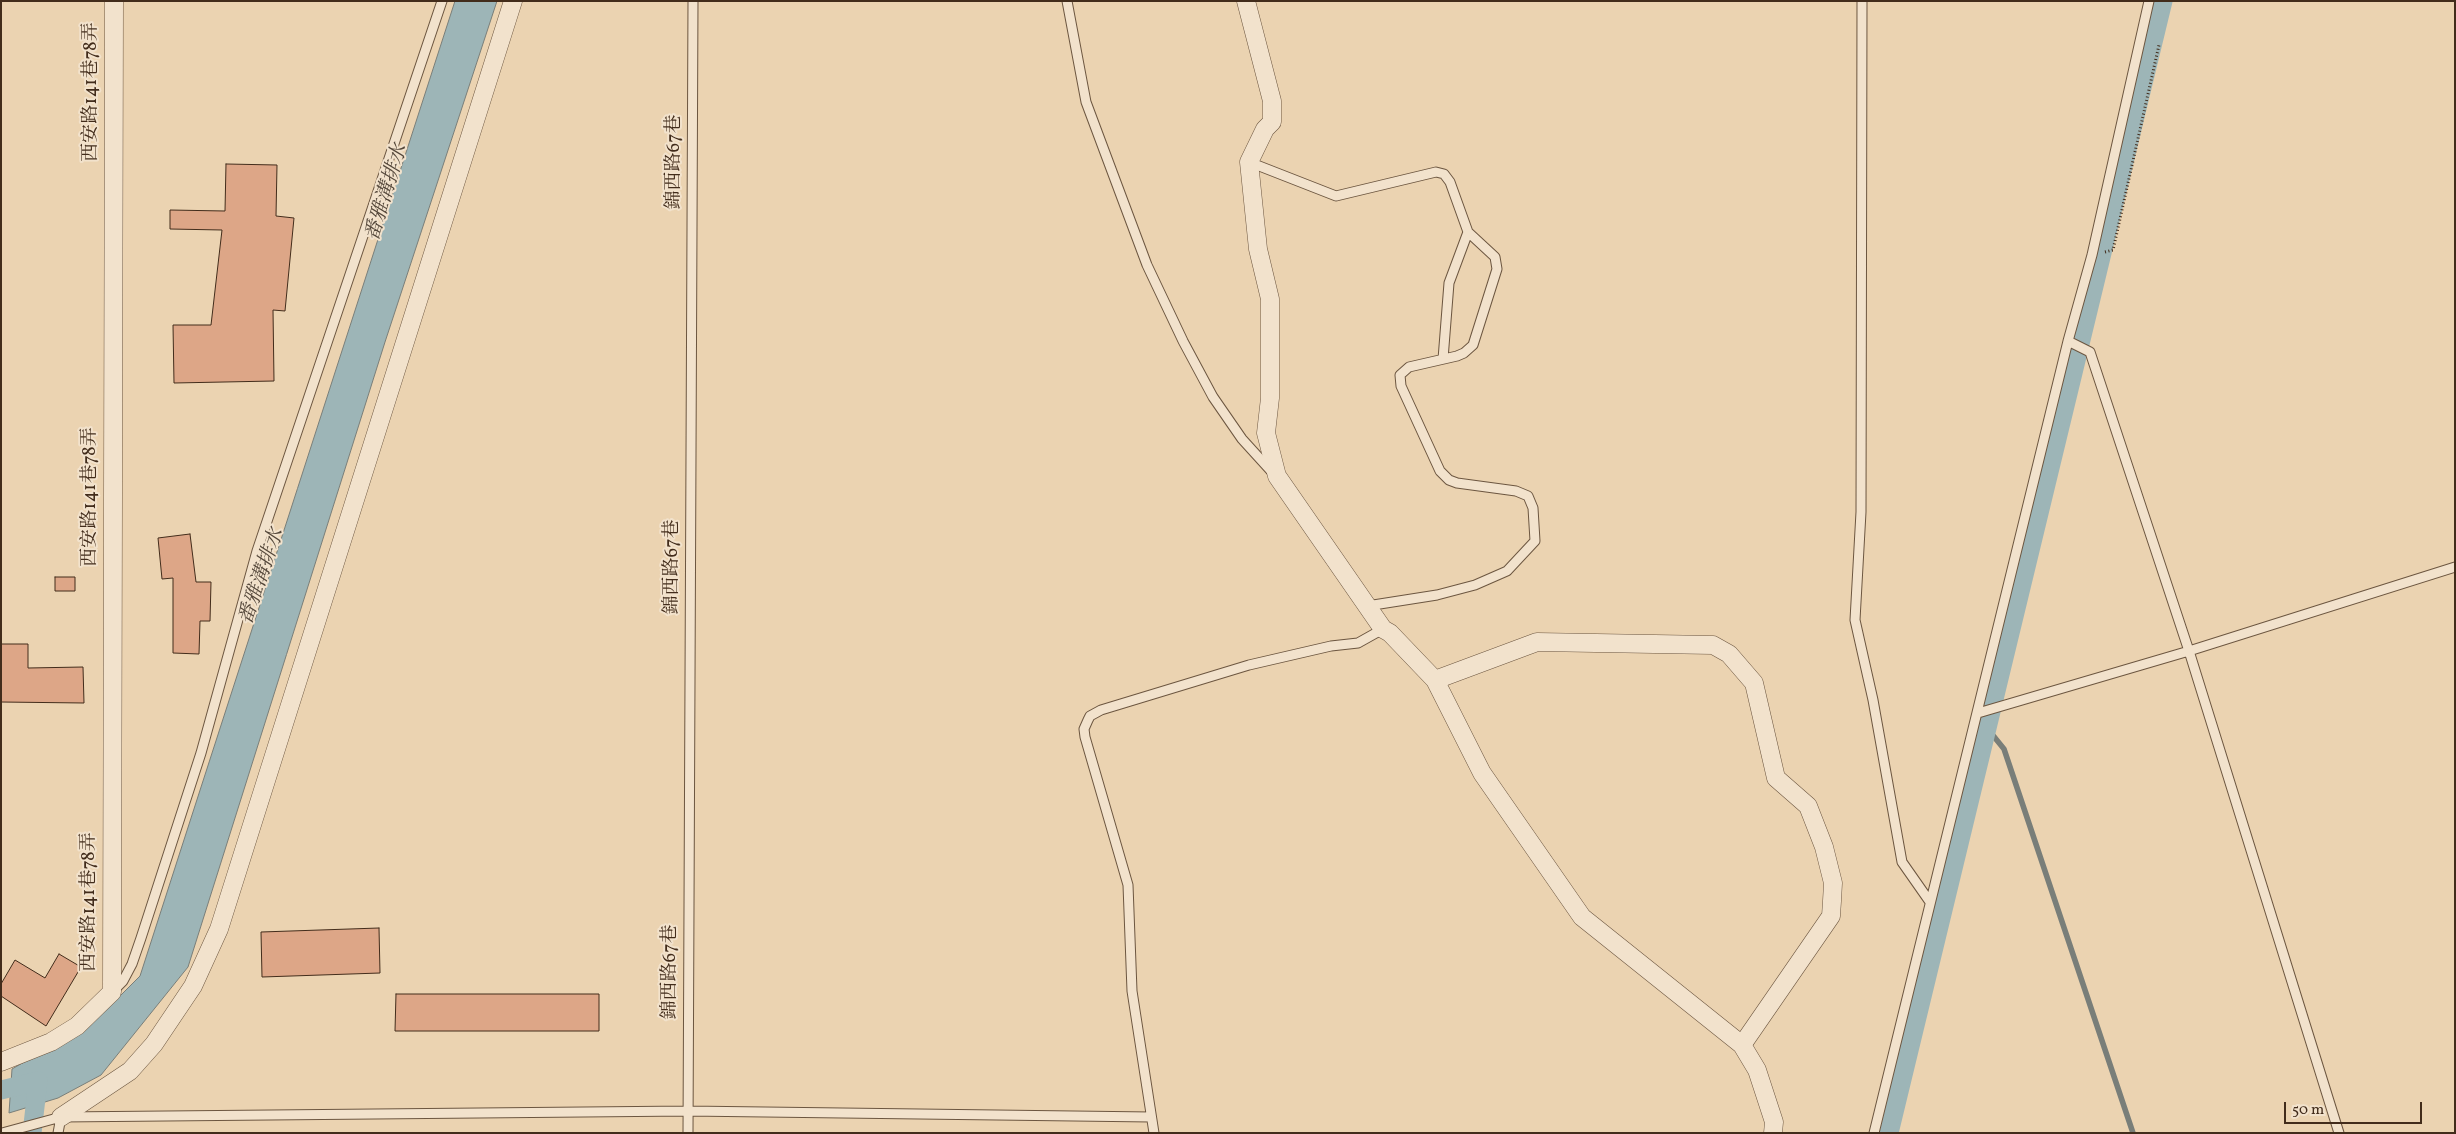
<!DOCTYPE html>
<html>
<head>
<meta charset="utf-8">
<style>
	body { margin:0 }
	#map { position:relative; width:2456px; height:1134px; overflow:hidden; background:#ebd3b1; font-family:Vollkorn,serif }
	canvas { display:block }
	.frame { position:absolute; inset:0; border:2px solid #422c1b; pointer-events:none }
	.scale { position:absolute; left:2284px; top:1102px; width:138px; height:22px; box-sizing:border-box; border:2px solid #422c1b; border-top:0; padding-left:6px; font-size:15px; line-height:18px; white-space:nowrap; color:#422c1b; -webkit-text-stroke:4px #f2e2cc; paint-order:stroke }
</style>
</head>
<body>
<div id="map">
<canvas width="2456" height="1134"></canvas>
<div class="frame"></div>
<div class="scale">50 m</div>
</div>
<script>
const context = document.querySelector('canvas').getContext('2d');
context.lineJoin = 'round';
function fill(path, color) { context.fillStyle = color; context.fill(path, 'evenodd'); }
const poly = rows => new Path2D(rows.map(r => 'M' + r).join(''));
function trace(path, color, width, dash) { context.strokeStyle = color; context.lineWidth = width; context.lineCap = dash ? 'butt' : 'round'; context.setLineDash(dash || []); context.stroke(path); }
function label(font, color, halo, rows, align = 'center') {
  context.font = font + ' Vollkorn,"Noto Serif TC",serif'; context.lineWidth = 4; context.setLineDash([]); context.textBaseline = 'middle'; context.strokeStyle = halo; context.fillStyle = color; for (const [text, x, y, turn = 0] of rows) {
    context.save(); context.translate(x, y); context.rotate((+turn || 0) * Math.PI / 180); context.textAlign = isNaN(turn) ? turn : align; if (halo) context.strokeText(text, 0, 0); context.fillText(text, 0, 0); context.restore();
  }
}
const water = poly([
	[455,1,497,1,385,342,188,967,101,1075,58,1098,9,1113,12,1069,95,1021,140,976,455,1]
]);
fill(water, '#9db5b7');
trace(water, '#797e79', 1);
trace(poly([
	[1987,728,2004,749,2133,1133]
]), '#797e79', 5.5);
trace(poly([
	[1,1090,34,1082],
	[32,1133,38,1081],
	[1889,1133,2163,1]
]), '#9db5b7', 19);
const building = poly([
	[226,164,277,165,276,216,294,218,285,311,273,310,274,381,174,383,173,325,211,325,222,230,170,229,170,210,225,211,226,164],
	[190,534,196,582,211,582,210,621,200,621,199,654,173,653,173,578,162,579,158,538,190,534],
	[55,577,75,577,75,591,55,591,55,577],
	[1,644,28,644,28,668,83,667,84,703,1,702,1,644],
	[379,928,380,973,262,977,261,932,379,928],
	[59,954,81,967,46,1026,1,996,1,984,15,960,45,978,59,954],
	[396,994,599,994,599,1031,395,1031,396,994]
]);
fill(building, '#dda687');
trace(building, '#422c1b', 1);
const lane = poly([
	[1067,1,1086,102,1147,265,1183,341,1213,397,1242,439,1272,472],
	[1862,1,1861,512,1855,620,1873,700,1902,862,1930,902],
	[1249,162,1336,196,1436,172,1444,174,1450,182,1468,232,1495,257,1497,269,1473,345,1464,353,1457,356,1409,367,1400,375,1401,386,1440,471,1449,480,1457,483,1516,491,1528,496,1533,508,1535,541,1507,571,1475,585,1437,595,1367,606],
	[2068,341,2090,352,2189,651,2339,1133],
	[1443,359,1449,283,1468,232],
	[1978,713,2189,651,2455,567],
	[113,991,123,981,132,964,141,938,201,753,257,551,442,1],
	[2,1133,61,1117,688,1111,1151,1117],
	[58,1133,61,1117],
	[688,1133,693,1],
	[1154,1133,1132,991,1128,885,1085,737,1084,729,1088,720,1090,716,1101,710,1249,665,1331,646,1358,643,1383,629],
	[1874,1133,2068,341,2092,255,2149,1]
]);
const street = poly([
	[1246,1,1272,101,1272,122,1265,129,1249,162,1258,249,1270,299,1270,398,1266,433,1277,476,1383,629,1390,633,1435,680,1482,773,1582,917,1742,1045,1757,1070,1774,1122,1773,1133],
	[1435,680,1537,642,1713,645,1729,654,1754,683,1776,778,1808,806,1824,847,1833,883,1832,901,1831,916,1742,1045],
	[1,1062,51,1042,77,1026,112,992,114,1],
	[61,1117,130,1071,154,1044,193,986,219,929,513,1]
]);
trace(lane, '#6c5640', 11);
trace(street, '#6c5640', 19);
trace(poly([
	[2105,252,2113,250,2159,45]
]), '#422c1b', 3, [1, 2.5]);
trace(lane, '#f2e2cc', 9);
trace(street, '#f2e2cc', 18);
label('19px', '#422c1b', '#f2e2cc', [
	["西安路141巷78弄",93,92,-90],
	["錦西路67巷",676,162,-90],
	["西安路141巷78弄",92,497,-90],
	["錦西路67巷",674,567,-90],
	["西安路141巷78弄",91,902,-90],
	["錦西路67巷",672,972,-90]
]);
label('italic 20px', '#54473a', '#f2e2cc', [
	["番雅溝排水",388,193,-73],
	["番雅溝排水",263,577,-71]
]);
</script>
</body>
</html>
